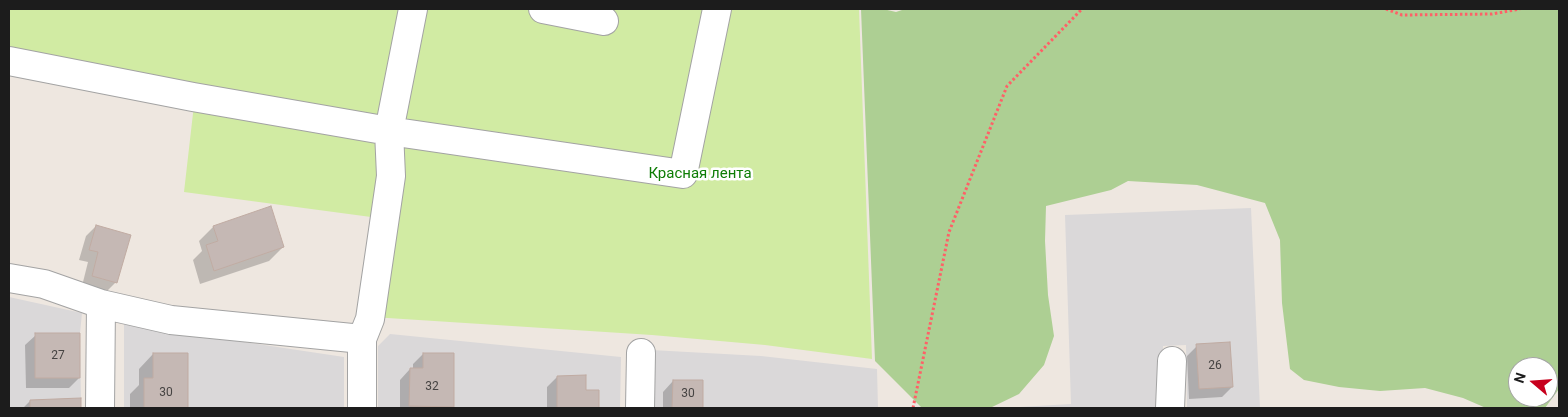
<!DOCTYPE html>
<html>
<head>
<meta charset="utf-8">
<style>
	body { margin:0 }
	#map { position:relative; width:1568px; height:417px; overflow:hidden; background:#eee7e0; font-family:Roboto,sans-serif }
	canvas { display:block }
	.frame { position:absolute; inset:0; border:10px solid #1c1c1c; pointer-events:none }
	.north { position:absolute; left:1508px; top:357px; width:50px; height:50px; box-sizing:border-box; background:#fff; border:1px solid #a4a4a4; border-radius:50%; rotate:288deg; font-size:14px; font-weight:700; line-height:20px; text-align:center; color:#1c1c1c }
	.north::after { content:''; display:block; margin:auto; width:18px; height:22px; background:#c7001d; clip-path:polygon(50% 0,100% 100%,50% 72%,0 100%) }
</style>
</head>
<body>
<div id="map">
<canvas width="1568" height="417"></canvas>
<div class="frame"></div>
<div class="north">N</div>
</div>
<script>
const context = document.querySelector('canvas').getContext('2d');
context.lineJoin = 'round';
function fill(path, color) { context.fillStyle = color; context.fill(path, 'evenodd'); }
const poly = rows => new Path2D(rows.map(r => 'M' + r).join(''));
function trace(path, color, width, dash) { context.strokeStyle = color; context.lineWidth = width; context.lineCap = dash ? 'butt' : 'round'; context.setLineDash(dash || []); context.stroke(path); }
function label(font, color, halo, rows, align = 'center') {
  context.font = font + ' Roboto,sans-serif'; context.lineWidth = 5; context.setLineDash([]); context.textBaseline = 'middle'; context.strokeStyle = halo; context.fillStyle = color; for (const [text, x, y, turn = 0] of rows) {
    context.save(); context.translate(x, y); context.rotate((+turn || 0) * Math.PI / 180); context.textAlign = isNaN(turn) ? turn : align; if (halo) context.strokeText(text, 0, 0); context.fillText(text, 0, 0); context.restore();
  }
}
fill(poly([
	[1251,208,1260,408,1187,408,1186,345,1163,346,1161,408,1002,408,1071,404,1065,215],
	[9,297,82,313,80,333,81,408,9,408],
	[124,324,344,357,344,408,124,408],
	[390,334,621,357,620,408,378,408,378,346],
	[651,350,761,356,877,369,878,408,652,408]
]), '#dad8d9');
fill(poly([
	[9,9,859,9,872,359,765,345,652,335,372,317,386,219,184,192,195,96,9,58]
]), '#d1eba3');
fill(poly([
	[861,9,883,9,896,12,905,9,1559,9,1559,389,1545,408,1486,408,1463,398,1425,388,1380,391,1339,387,1304,380,1290,369,1282,303,1280,240,1265,203,1197,185,1128,181,1111,190,1046,206,1045,241,1048,295,1054,336,1044,365,1019,394,990,408,922,408,875,361],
	[1518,367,1548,367,1548,397,1518,397]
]), '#adcf93');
fill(poly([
	[96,226,116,282,106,292,82,286,88,262,79,260,86,236],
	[213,227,283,247,269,261,200,284,193,260,202,251,199,241],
	[36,335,79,378,69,388,26,388,25,345],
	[1197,346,1232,387,1222,397,1189,399,1187,356],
	[153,354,187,354,187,408,130,408,130,394,139,385,139,369],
	[423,354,453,406,451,408,400,408,400,380,410,369,413,369,413,364],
	[557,377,585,391,598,391,598,408,547,408,547,387],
	[673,381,702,382,702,408,663,408,663,392],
	[79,399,80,408,23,408,30,401]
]), '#0003');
const building = poly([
	[271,206,284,247,214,271,206,245,218,241,213,226,271,206],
	[96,225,131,235,117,283,92,276,98,252,89,250,96,225],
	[35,333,80,333,80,378,35,378,35,333],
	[1230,342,1233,387,1199,389,1196,344,1230,342],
	[153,353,188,353,188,408,144,408,144,378,153,378,153,353],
	[423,353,454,353,454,407,409,406,410,368,423,368,423,353],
	[586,375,586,390,599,390,599,408,557,408,557,376,586,375],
	[673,380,703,380,703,408,672,408,673,380],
	[81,398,81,408,30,408,30,400,81,398]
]);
fill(building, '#c5b8b4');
trace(building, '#c0aba2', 1);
const minor = poly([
	[543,9,604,21],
	[9,61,193,97,389,131,683,174,717,9],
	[9,278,44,284,101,304,171,320,362,339],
	[100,408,101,304],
	[362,408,362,339,370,319,391,176,389,131,413,9],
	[640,408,641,353],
	[1170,408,1172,361]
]);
trace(minor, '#a3a3a3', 30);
trace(poly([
	[1386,9,1402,15,1492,14,1520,9],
	[913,408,949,232,1007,86,1082,9]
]), '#ff6067', 3, [2.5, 2.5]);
trace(minor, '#fff', 28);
label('12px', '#464342', null, [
	["27",58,356],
	["26",1215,366],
	["32",432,387],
	["30",166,393],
	["30",688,394]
]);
label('15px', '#0e7d06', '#fff', [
	["Красная лента",700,174]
]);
</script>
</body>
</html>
